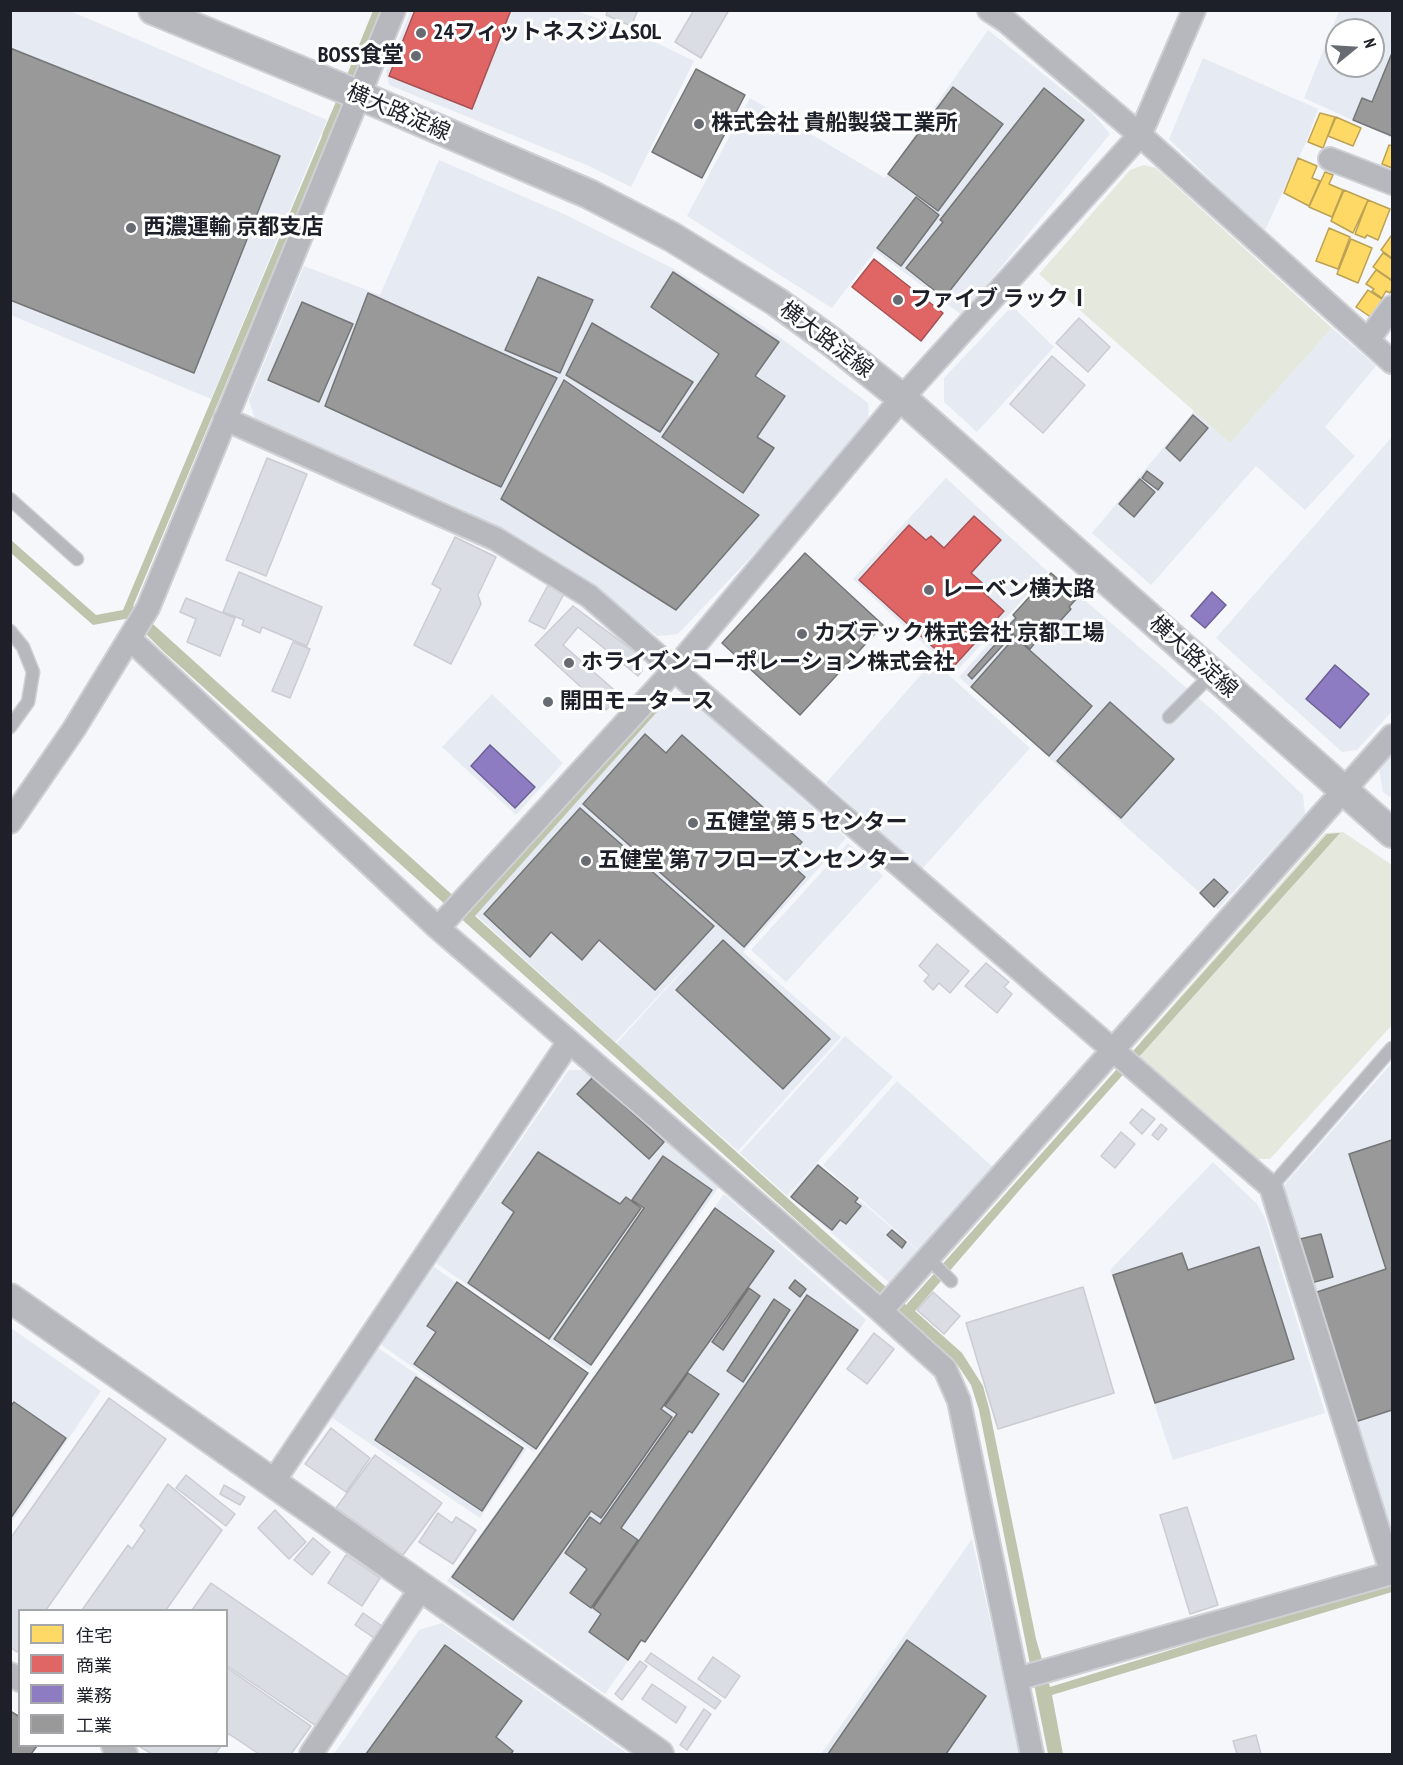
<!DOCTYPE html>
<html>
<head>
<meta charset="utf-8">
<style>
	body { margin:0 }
	#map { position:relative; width:1403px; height:1765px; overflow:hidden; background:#f5f7fa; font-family:"PT Sans Narrow","Noto Sans JP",sans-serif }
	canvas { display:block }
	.frame { position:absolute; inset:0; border:12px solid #1d2029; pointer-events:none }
	.legend { position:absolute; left:18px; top:1609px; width:210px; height:138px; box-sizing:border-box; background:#fff; border:2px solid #a5a6a9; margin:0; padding:8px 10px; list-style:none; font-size:18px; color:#1d2029 }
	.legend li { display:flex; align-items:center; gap:12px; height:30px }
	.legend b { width:30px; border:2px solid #a5a6a9 }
	.north { position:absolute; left:1325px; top:18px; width:60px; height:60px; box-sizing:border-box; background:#fff; border:2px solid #a5a6a9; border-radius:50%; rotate:72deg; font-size:16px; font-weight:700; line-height:24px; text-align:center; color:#1d2029 }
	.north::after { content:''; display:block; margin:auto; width:21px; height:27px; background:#696b72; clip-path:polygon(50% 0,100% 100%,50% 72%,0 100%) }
</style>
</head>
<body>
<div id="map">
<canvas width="1403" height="1765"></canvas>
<div class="frame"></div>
<ul class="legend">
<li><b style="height:16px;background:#ffd966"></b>住宅</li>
<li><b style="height:16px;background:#e06666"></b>商業</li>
<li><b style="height:16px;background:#8e7cc3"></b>業務</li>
<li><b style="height:16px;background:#999"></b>工業</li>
</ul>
<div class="north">N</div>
</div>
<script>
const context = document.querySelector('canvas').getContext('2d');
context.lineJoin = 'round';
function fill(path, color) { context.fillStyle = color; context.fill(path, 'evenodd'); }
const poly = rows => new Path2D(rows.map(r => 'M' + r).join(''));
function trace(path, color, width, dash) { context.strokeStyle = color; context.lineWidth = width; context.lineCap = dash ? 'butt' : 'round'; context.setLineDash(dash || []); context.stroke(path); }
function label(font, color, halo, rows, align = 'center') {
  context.font = font + ' "PT Sans Narrow","Noto Sans JP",sans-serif'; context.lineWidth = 6; context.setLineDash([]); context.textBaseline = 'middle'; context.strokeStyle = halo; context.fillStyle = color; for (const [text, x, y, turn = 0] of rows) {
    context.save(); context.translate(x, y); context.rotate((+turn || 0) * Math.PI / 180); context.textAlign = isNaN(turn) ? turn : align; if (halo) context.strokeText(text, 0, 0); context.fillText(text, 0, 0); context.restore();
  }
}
fill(poly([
	[411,10,577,11,638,34,694,61,631,187,589,166,389,85,386,71],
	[10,11,70,11,327,120,211,399,11,315],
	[1339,11,1392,11,1392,138,1304,98],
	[1337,30,1373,30,1373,66,1337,66],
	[988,30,1093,114,1110,134,962,315,875,251,832,308,687,216,750,98,885,178],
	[1203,58,1318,109,1306,142,1265,230,1237,206,1169,139],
	[439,160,566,215,674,269,781,338,868,403,869,421,779,527,678,634,657,636,586,581,491,524,457,507,255,419,249,400,304,266,380,295],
	[1012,306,1054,347,977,432,944,402,944,378],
	[1332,328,1376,366,1325,427,1355,456,1305,510,1256,466,1151,585,1092,533,1194,411,1230,443],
	[1392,437,1392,711,1357,750,1342,752,1216,638],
	[946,478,1048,572,955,673,853,579],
	[1053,573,1218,715,1303,795,1305,814,1218,909,959,677],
	[933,661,1030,748,922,869,826,783],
	[684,693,846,838,743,952,841,1037,738,1151,616,1044,719,931,615,1042,475,914,669,697],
	[492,694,563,763,516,815,442,747],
	[1392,754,1392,798,1383,792,1379,768],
	[848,843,883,876,786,982,751,950],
	[845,1036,893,1077,787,1196,740,1153],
	[1392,1063,1392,1542,1360,1433,1283,1199,1285,1184],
	[569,1070,587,1070,719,1187,589,1369,436,1263],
	[897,1081,993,1167,919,1251,823,1165],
	[1213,1162,1257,1204,1265,1218,1325,1413,1173,1460,1110,1270],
	[817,1163,918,1251,891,1284,789,1196],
	[724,1194,866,1320,605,1694,447,1581],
	[434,1267,587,1375,534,1452,380,1344],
	[11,1328,101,1391,11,1523],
	[378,1348,526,1449,480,1518,331,1417],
	[972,1539,1020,1754,821,1754],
	[442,1623,628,1754,334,1754,419,1630]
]), '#e6eaf2');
fill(poly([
	[1144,165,1156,168,1332,328,1230,443,1039,274,1130,170],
	[1343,832,1392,865,1392,1025,1270,1159,1250,1159,1141,1061,1141,1041,1325,833]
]), '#e5e9dd');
fill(poly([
	[328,122,331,132,133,606,469,910,662,695,672,695,475,916,906,1305,1327,834,1340,833,1024,1185,915,1311,962,1353,983,1386,989,1408,1036,1639,1050,1687,1392,1582,1392,1592,1052,1695,1063,1754,1048,1754,979,1410,971,1385,957,1364,163,651,130,618,93,625,11,553,11,540,96,615,123,610]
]), '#bec5ac');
const homes = poly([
	[1320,113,1335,117,1323,148,1308,142,1320,113],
	[1336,117,1361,128,1353,146,1328,136,1336,117],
	[1389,145,1392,146,1392,168,1382,164,1389,145],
	[1298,158,1317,166,1312,178,1320,181,1309,206,1284,193,1298,158],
	[1325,172,1333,175,1329,184,1343,190,1332,217,1309,207,1325,172],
	[1344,190,1368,200,1353,233,1331,221,1344,190],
	[1368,200,1390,209,1378,240,1367,235,1365,238,1355,234,1368,200],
	[1329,228,1350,237,1338,269,1316,261,1329,228],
	[1391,236,1392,237,1392,258,1381,250,1391,236],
	[1351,239,1372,248,1358,283,1337,274,1351,239],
	[1383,253,1392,259,1392,280,1373,267,1383,253],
	[1376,270,1392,281,1392,289,1390,293,1386,291,1382,298,1372,291,1374,289,1366,284,1376,270],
	[1368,290,1386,302,1372,318,1356,307,1368,290]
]);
fill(homes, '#ffd966');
trace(homes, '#bba254', 1.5);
const shops = poly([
	[415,10,511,10,472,109,389,76,415,10],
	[874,259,943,313,921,341,852,287,874,259],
	[974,516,1001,540,971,573,988,588,984,593,1004,611,954,666,859,580,909,525,926,540,931,536,944,548,974,516]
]);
fill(shops, '#e06666');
trace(shops, '#a65154', 1.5);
const offices = poly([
	[1212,592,1226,605,1205,628,1191,616,1212,592],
	[1335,665,1369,694,1340,728,1306,699,1335,665],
	[490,745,535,787,515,808,471,766,490,745]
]);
fill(offices, '#8e7cc3');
trace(offices, '#6c6095', 1.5);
const industry = poly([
	[10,48,280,156,194,373,10,300,10,48],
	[1392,53,1392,136,1353,120,1362,98,1372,102,1392,53],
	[696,69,745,95,702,178,652,152,696,69],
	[953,87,1003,124,938,211,888,174,953,87],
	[1044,88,1084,120,944,298,906,268,943,222,940,220,1044,88],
	[916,197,939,215,901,266,877,248,916,197],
	[673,272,779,342,755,376,785,396,757,437,774,448,743,493,662,437,719,354,651,307,673,272],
	[538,277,593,300,560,373,505,350,538,277],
	[368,293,557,378,501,487,325,406,368,293],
	[302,302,353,324,319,402,268,380,302,302],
	[592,323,693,382,660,432,566,375,592,323],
	[564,380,759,515,676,610,501,499,564,380],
	[1193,415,1208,428,1180,461,1166,448,1193,415],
	[1147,471,1163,483,1158,490,1142,478,1147,471],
	[1140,479,1155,492,1134,517,1119,504,1140,479],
	[805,553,883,625,800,715,722,643,805,553],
	[1051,573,1078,597,1069,607,1071,609,1042,641,1039,638,1030,649,1013,634,972,679,968,675,1009,629,1007,627,1016,618,1013,615,1051,573],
	[1015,637,1092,706,1049,756,971,687,1015,637],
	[1110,702,1174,759,1121,818,1057,761,1110,702],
	[645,734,666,753,682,735,802,842,786,860,805,877,744,947,583,804,645,734],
	[580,808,714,926,655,990,599,940,582,960,551,932,530,957,484,914,580,808],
	[1214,879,1228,892,1214,907,1200,893,1214,879],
	[723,940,830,1039,783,1089,676,990,723,940],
	[593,1077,664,1142,649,1159,577,1094,593,1077],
	[1392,1140,1392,1410,1355,1422,1314,1293,1386,1269,1349,1154,1392,1140],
	[538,1152,620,1204,626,1197,641,1208,549,1339,468,1283,514,1212,502,1203,538,1152],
	[663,1156,712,1190,591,1365,554,1339,644,1208,632,1200,663,1156],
	[818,1165,858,1198,855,1202,861,1206,846,1224,840,1220,832,1230,791,1197,818,1165],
	[715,1208,774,1251,661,1409,672,1417,601,1518,591,1511,513,1620,452,1577,715,1208],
	[892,1230,906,1242,902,1248,887,1235,892,1230],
	[1321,1234,1333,1277,1311,1283,1300,1239,1321,1234],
	[1259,1247,1294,1359,1155,1403,1113,1275,1182,1253,1188,1270,1259,1247],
	[795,1280,806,1289,800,1297,789,1288,795,1280],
	[457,1282,588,1373,536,1449,414,1364,436,1332,427,1326,457,1282],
	[749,1288,760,1296,723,1350,712,1342,749,1288],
	[807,1295,858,1330,645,1642,641,1640,628,1660,589,1632,601,1614,593,1608,807,1295],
	[774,1299,790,1310,743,1382,727,1371,774,1299],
	[688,1373,719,1394,692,1433,689,1431,621,1528,638,1540,591,1608,570,1593,587,1569,565,1553,590,1517,600,1524,677,1414,665,1406,688,1373],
	[416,1377,523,1448,482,1511,375,1440,416,1377],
	[14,1402,66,1438,10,1519,10,1407,14,1402],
	[907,1640,986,1696,946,1754,828,1754,907,1640],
	[445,1645,522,1701,496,1737,513,1751,511,1754,366,1754,445,1645],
	[10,1711,20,1717,20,1746,37,1746,31,1754,10,1754,10,1711]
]);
fill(industry, '#999');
trace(industry, '#747577', 1.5);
trace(poly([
	[347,84,377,10],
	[326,134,343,94]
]), '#bec5ac', 7);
const building = poly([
	[608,10,638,10,631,26,606,15,608,10],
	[694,10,729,10,701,58,675,42,694,10],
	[1079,318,1110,347,1088,372,1056,343,1079,318],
	[1052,356,1085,385,1043,433,1010,404,1052,356],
	[267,458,307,474,266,576,226,560,267,458],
	[455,537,496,557,478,595,481,604,451,664,414,645,441,589,432,584,455,537],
	[239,572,322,607,307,646,262,627,260,633,242,625,244,620,223,612,239,572],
	[548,585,564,594,545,629,529,621,548,585],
	[186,598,235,618,220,656,187,642,196,619,180,612,186,598],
	[573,606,639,655,642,671,638,676,578,627,563,645,620,695,606,710,535,645,573,606],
	[293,642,310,649,290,698,272,691,293,642],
	[937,944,969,971,950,993,939,983,933,990,924,981,929,975,919,966,937,944],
	[986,963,1009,982,1004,987,1012,994,997,1013,965,986,986,963],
	[1142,1109,1155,1119,1142,1134,1130,1123,1142,1109],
	[1161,1124,1167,1129,1158,1140,1152,1135,1161,1124],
	[1121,1132,1135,1144,1115,1168,1101,1156,1121,1132],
	[1083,1287,1114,1393,998,1429,966,1323,1083,1287],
	[933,1292,960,1316,944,1334,917,1310,933,1292],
	[874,1333,894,1349,867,1384,847,1369,874,1333],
	[109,1398,166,1439,46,1610,20,1610,20,1649,17,1652,10,1647,10,1539,109,1398],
	[331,1428,370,1458,346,1492,305,1464,331,1428],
	[375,1455,442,1503,403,1555,336,1508,375,1455],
	[186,1475,235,1514,226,1526,176,1488,186,1475],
	[168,1484,222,1530,166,1610,82,1610,128,1545,132,1549,145,1530,140,1526,168,1484],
	[224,1485,245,1497,240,1505,220,1494,224,1485],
	[1187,1507,1218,1605,1190,1614,1160,1515,1187,1507],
	[275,1510,306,1542,289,1559,258,1528,275,1510],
	[438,1513,452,1523,456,1517,476,1530,453,1564,419,1542,438,1513],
	[313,1538,330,1552,312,1575,294,1560,313,1538],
	[346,1555,380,1578,362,1606,328,1583,346,1555],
	[211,1583,352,1680,319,1728,226,1665,226,1610,192,1610,211,1583],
	[363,1613,385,1628,377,1640,355,1625,363,1613],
	[651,1653,721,1701,715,1709,645,1661,651,1653],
	[713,1657,740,1676,725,1698,698,1679,713,1657],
	[640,1661,647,1666,622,1700,615,1694,640,1661],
	[226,1667,311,1726,291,1754,259,1754,229,1734,226,1737,226,1667],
	[652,1684,686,1707,676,1723,642,1699,652,1684],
	[704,1709,711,1714,687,1750,680,1745,704,1709],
	[1256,1735,1261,1754,1237,1754,1233,1741,1256,1735],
	[139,1746,221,1746,215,1754,152,1754,139,1746]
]);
fill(building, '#dadde3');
trace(building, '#cacdd3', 1.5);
const service = poly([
	[10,499,77,559],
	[10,631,23,647,33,672,28,702,10,727],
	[1169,717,1212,674],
	[1271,1187,1392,1048],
	[928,1258,951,1281]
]);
const minor = poly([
	[989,10,1006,21,1140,135,1392,362],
	[1330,159,1392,183],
	[1368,340,1392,307],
	[225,419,496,539,589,596,1271,1187,1392,1574],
	[130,639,438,928,881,1311,945,1369,959,1401,1032,1754],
	[10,822,74,729,148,608,394,10],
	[438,928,674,670,902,398,1140,135,1194,10],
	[881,1311,1392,736],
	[273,1482,569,1042],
	[10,1674,20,1680],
	[1017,1679,1392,1573],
	[113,1746,126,1754],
	[311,1754,422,1587]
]);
const tertiary = poly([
	[153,10,359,95,589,194,672,237,777,302,833,343,902,398,1392,833],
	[10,1298,659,1754]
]);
trace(service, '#cfd0d4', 15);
trace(minor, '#cfd0d4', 26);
trace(tertiary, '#cfd0d4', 32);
trace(service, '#b6b8be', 12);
trace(minor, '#b6b8be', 22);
trace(tertiary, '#b6b8be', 28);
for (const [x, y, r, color] of [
	[421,33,6,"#696b72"],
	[416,56,6,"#696b72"],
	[699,124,6,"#696b72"],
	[131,228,6,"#696b72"],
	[898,300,6,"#696b72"],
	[929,590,6,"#696b72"],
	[802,634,6,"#696b72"],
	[569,663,6,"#696b72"],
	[548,702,6,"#696b72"],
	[693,823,6,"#696b72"],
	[586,861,6,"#696b72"]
]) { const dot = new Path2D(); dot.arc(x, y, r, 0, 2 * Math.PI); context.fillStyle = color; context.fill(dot); trace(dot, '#fff', 2); }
label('bold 22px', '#1d2029', '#fff', [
	["24フィットネスジムSOL",433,33],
	["BOSS食堂",404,56,"right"],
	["株式会社 貴船製袋工業所",711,124],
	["西濃運輸 京都支店",143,228],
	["ファイブ ラックⅠ",910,300],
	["レーベン横大路",941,590],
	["カズテック株式会社 京都工場",814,634],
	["ホライズンコーポレーション株式会社",581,663],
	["開田モータース",560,702],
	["五健堂 第５センター",705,823],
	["五健堂 第７フローズンセンター",598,861]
], 'left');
label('22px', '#1d2029', '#fff', [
	["横大路淀線",398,113,23],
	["横大路淀線",826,340,37],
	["横大路淀線",1193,657,42]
]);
</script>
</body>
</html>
